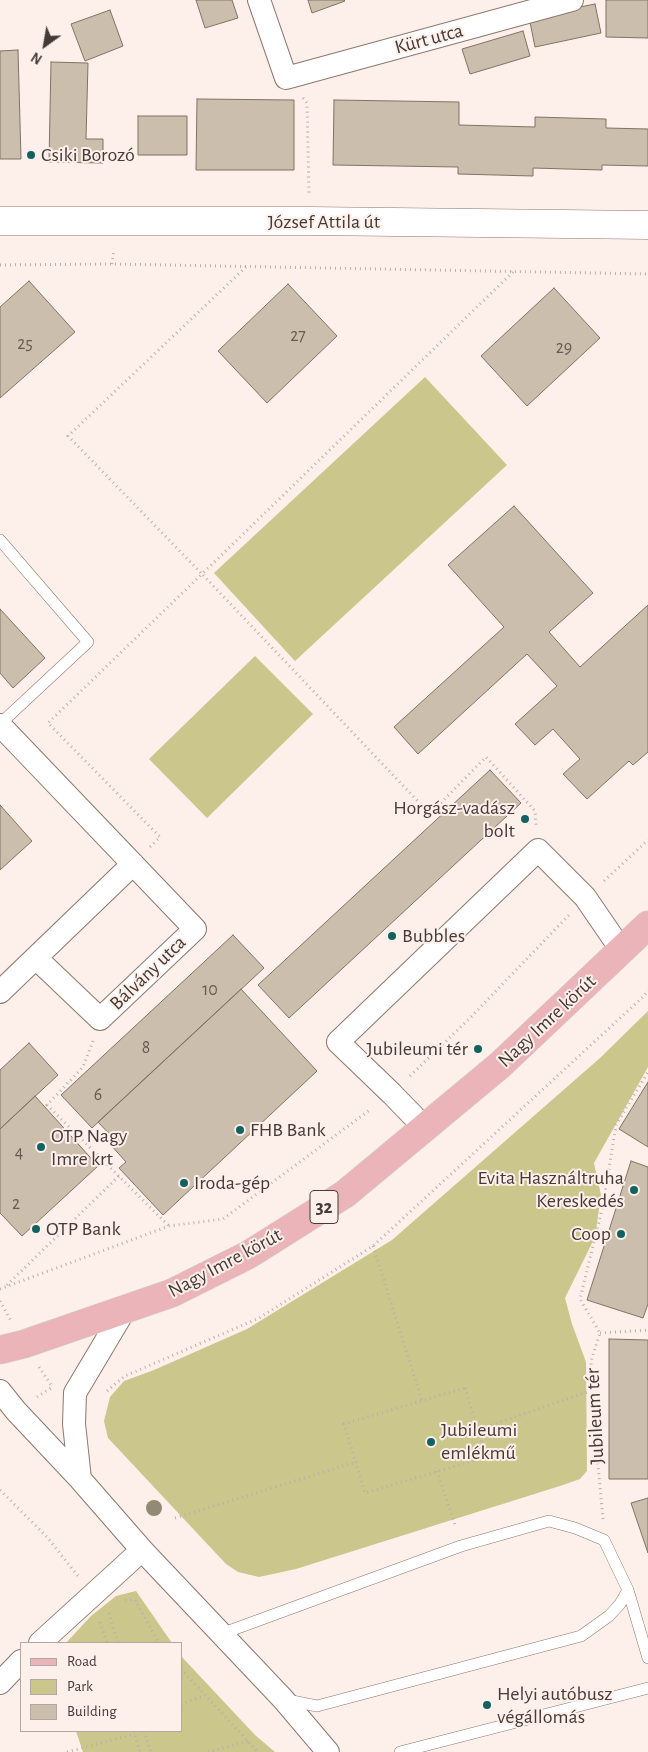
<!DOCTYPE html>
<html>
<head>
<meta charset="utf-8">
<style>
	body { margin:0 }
	#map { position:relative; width:648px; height:1752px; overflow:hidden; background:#fdefe9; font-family:"Alegreya Sans",sans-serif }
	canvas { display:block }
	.legend { position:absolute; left:20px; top:1642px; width:162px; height:90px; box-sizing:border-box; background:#fdefe9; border:1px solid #b3a7a2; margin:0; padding:6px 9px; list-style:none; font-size:15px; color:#443a37 }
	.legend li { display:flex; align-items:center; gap:10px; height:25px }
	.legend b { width:25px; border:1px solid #b3a7a2 }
	.north { position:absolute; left:20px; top:20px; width:50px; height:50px; -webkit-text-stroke:4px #fdefe9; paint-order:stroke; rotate:212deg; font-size:14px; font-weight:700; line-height:20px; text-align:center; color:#443a37 }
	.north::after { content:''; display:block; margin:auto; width:18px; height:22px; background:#443a37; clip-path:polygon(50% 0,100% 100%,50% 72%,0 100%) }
</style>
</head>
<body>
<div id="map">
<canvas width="648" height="1752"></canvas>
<ul class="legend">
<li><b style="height:6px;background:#ebb4b9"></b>Road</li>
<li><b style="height:14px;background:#cbc68b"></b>Park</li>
<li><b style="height:14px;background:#ccbeac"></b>Building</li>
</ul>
<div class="north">N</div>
</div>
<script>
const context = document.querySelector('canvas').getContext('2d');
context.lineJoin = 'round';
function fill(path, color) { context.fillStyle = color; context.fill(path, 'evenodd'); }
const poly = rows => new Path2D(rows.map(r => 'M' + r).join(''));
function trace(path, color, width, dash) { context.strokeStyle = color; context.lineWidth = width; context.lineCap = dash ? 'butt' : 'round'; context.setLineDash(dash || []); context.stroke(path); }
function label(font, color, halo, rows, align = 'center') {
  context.font = font + ' "Alegreya Sans",sans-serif'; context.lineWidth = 4; context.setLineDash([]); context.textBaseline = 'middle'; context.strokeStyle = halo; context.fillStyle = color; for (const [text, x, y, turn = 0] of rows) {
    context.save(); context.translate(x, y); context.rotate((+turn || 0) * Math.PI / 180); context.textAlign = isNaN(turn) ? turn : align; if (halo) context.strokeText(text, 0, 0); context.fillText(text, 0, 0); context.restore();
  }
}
fill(poly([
	[425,377,507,465,295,661,214,573],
	[255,656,313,714,207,818,149,759],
	[648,1011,648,1067,594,1163,601,1195,595,1237,565,1298,572,1324,586,1362,587,1471,580,1479,563,1485,296,1569,259,1577,238,1572,226,1564,108,1438,104,1421,110,1397,124,1381,154,1370,247,1329,392,1240,600,1058],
	[136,1591,172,1643,66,1643,91,1616,116,1596],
	[181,1656,255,1735,275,1752,83,1752,76,1731,181,1731]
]), '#cbc68b');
const building = poly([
	[196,0,232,0,238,18,205,28,196,0],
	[308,0,344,0,345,1,312,13,308,0],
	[606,0,648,0,648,38,606,37,606,0],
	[595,4,601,33,535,47,529,17,595,4],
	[110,10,123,46,85,61,71,24,110,10],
	[523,31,530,56,470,74,462,49,523,31],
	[18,50,21,159,0,159,0,51,18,50],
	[51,62,88,63,86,139,103,139,103,163,49,162,51,62],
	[197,99,294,100,294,170,196,170,197,99],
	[334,100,459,102,459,125,535,127,535,117,606,119,606,128,648,129,648,166,602,165,602,170,533,168,533,176,458,174,458,167,333,165,334,100],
	[138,116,187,116,187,155,138,155,138,116],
	[29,281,75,332,0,398,0,307,29,281],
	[288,284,337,336,267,403,218,351,288,284],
	[554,288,600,338,527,406,481,356,554,288],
	[514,506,593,593,549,632,580,667,648,605,648,752,633,765,629,761,587,799,563,774,580,759,553,729,535,745,515,724,557,686,527,654,418,754,394,727,504,627,448,565,514,506],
	[0,609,45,658,13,688,0,673,0,609],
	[490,770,521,803,289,1018,258,985,490,770],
	[0,805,32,841,0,870,0,805],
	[233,935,264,968,92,1128,61,1095,233,935],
	[241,989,317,1071,163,1215,119,1168,126,1162,110,1144,115,1140,98,1122,241,989],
	[29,1043,58,1075,0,1129,0,1070,29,1043],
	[648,1082,648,1147,619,1129,648,1082],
	[35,1096,98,1166,22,1236,0,1213,0,1129,35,1096],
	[631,1161,648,1167,648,1304,643,1318,587,1300,631,1161],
	[609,1339,648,1340,648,1479,609,1479,609,1339],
	[648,1498,648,1553,631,1503,648,1498]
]);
fill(building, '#ccbeac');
trace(building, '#807363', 1);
const service = poly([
	[0,540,88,642,0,724],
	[221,1634,461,1546,549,1521,575,1528,604,1540,628,1590,648,1658],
	[287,1700,317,1706,581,1636,609,1616,620,1604,628,1590],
	[400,1752,648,1688]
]);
const minor = poly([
	[259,0,286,78,572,0],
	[0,725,195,929,100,1019,36,958],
	[0,992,133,864],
	[424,1127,392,1094,338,1042,538,850,585,897,622,951],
	[0,1391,16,1411,80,1479,142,1550,283,1699,328,1752],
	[80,1479,74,1424,75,1393,125,1309],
	[40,1643,142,1550],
	[0,1683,21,1661]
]);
const tertiary = poly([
	[0,221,310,221,648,225]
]);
const primary = poly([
	[0,1350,24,1344,172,1293,248,1255,345,1194,500,1065,648,925]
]);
trace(service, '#8c776f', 12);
trace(minor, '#8c776f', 24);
trace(tertiary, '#8c776f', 29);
trace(primary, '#d2d0cf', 29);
trace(poly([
	[303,98,307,103,309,195],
	[112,264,114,249],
	[0,265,112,264,648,274],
	[513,272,202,574,430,814,486,757,535,811,536,825],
	[150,847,160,837,48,723,202,574,68,436,247,266],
	[604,881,648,840],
	[93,1041,83,1067,47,1105,169,1226],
	[410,1076,469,1019,569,915],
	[373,1246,422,1401],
	[7,1285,119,1176],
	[0,1289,169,1226,223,1219,371,1109],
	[0,1301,11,1321],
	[600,1333,648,1330],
	[39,1367,52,1386],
	[465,1388,486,1457,365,1493,344,1424,465,1388],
	[107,1391,125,1376,259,1318,373,1246,644,996,648,990],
	[37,1397,51,1388],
	[477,1430,590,1391],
	[437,1471,456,1528],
	[0,1490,47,1537,78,1576],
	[175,1518,356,1462],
	[603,1519,591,1391,591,1361,600,1333,580,1299,603,1205,616,1125,648,1072],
	[125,1600,135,1600,159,1643],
	[109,1613,118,1643],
	[100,1622,107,1643],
	[181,1669,258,1752],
	[181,1704,204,1696],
	[134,1731,140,1752],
	[144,1731,151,1752],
	[67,1752,135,1734],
	[208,1752,248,1741]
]), '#bbafaa', 3, [1, 4]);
trace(service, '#fff', 11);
trace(minor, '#fff', 22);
trace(tertiary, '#fff', 28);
trace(primary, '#ebb4b9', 28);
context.fillStyle = '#928a74';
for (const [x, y] of [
	[154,1508]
]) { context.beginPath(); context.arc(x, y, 8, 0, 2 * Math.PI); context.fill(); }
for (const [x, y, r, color] of [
	[31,155,5,"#116261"],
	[525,819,5,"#116261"],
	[392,936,5,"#116261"],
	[478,1049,5,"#116261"],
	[240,1130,5,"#116261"],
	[41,1147,5,"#116261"],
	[184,1183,5,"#116261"],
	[634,1190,5,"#116261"],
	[36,1229,5,"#116261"],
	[621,1234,5,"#116261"],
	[431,1442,5,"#116261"],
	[487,1705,5,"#116261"]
]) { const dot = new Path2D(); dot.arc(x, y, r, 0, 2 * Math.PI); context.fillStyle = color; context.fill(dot); trace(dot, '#fdefe9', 2); }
label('18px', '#665b54', null, [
	["27",298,336],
	["25",25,344],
	["29",564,348],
	["10",210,990],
	["8",146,1048],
	["6",98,1095],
	["4",19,1153],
	["2",16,1204]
]);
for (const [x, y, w] of [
	[324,1207,28]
]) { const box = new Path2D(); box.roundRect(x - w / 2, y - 16.5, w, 33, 4); context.fillStyle = '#fdefe9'; context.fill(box); trace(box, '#443a37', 1); }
label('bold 19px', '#443a37', null, [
	["32",324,1207]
]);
label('20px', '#443a37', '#fdefe9', [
	["Kürt utca",429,39,-15],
	["József Attila út",324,222],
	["Bálvány utca",148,973,-44],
	["Nagy Imre körút",547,1021,-43],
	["Nagy Imre körút",225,1263,-28],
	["Jubileum tér",595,1416,-93]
]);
label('20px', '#443a37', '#fdefe9', [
	["Csiki Borozó",41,155],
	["Horgász-vadász",515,808,"right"],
	["bolt",515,831,"right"],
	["Bubbles",402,936],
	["Jubileumi tér",468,1049,"right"],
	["FHB Bank",250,1130],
	["OTP Nagy",51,1136],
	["Imre krt",51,1159],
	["Evita Használtruha",624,1178,"right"],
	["Kereskedés",624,1201,"right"],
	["Iroda-gép",194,1183],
	["OTP Bank",46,1229],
	["Coop",611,1234,"right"],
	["Jubileumi",441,1430],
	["emlékmű",441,1453],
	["Helyi autóbusz",497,1694],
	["végállomás",497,1717]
], 'left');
</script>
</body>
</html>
